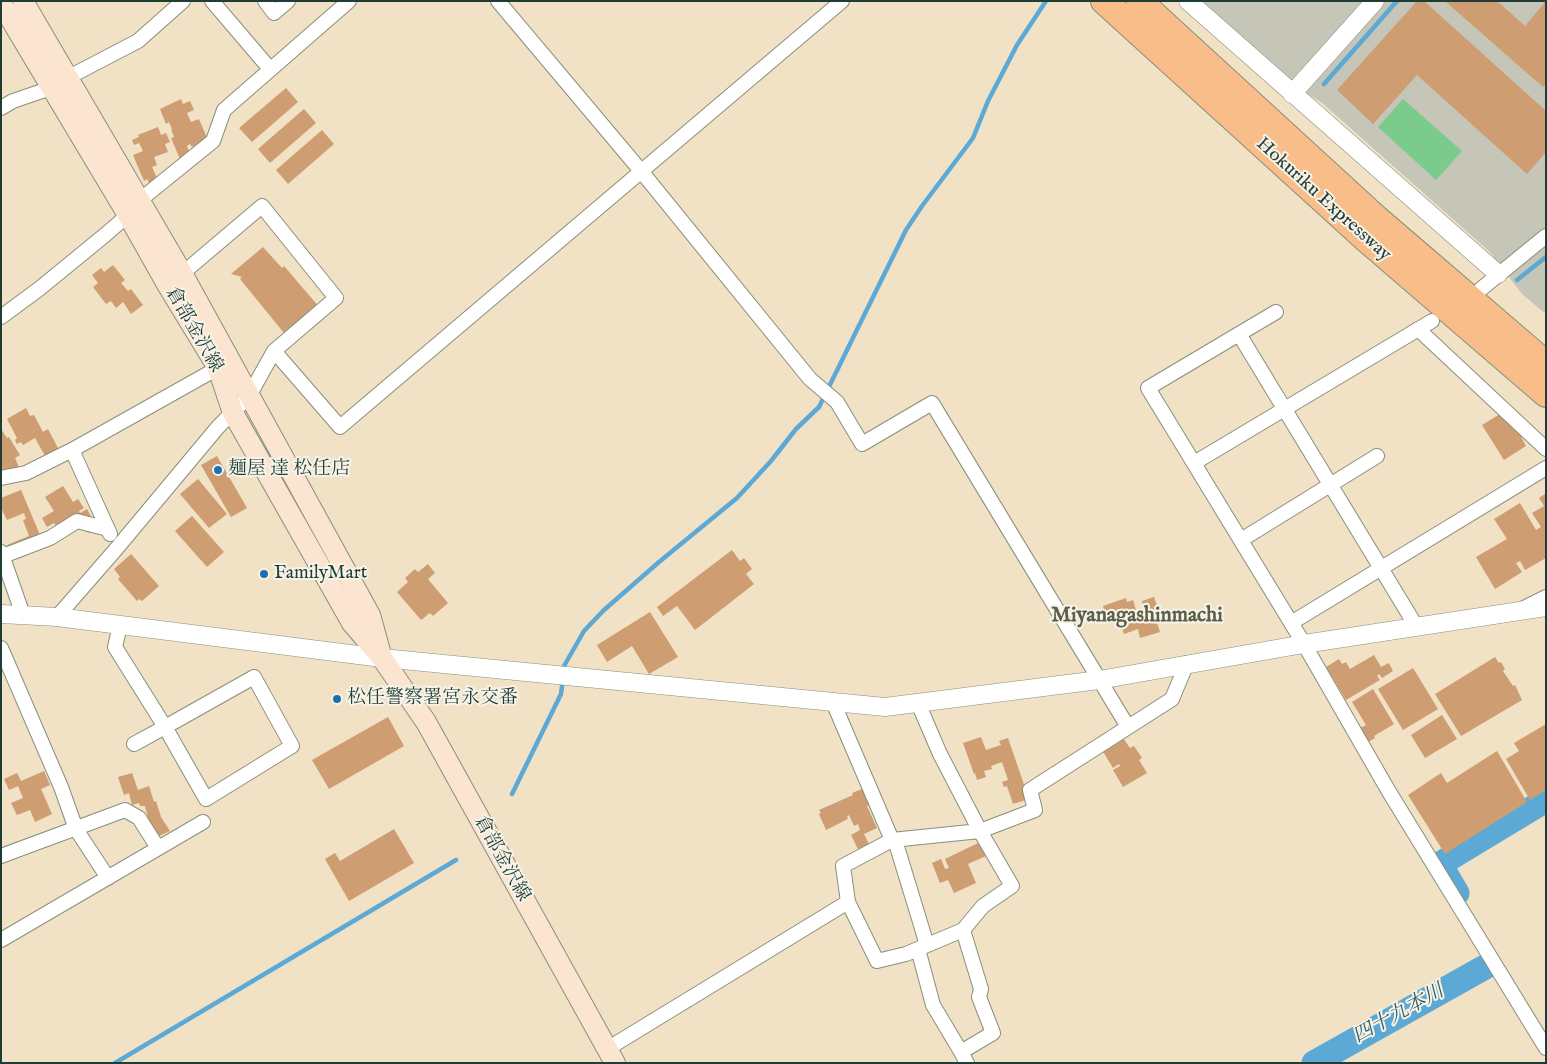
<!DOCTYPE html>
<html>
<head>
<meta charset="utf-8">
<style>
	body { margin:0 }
	#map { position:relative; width:1547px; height:1064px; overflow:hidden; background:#f1e1c5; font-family:"IM FELL English",serif }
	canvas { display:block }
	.frame { position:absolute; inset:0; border:2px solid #1f3d34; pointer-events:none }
</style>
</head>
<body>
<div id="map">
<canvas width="1547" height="1064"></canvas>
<div class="frame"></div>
</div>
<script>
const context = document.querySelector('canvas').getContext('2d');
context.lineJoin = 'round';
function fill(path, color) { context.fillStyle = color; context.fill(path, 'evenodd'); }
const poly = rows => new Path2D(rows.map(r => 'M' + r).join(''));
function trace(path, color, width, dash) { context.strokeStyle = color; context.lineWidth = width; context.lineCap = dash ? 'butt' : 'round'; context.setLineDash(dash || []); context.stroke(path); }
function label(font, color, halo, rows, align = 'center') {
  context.font = font + ' "IM FELL English","Noto Serif JP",serif'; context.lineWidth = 4; context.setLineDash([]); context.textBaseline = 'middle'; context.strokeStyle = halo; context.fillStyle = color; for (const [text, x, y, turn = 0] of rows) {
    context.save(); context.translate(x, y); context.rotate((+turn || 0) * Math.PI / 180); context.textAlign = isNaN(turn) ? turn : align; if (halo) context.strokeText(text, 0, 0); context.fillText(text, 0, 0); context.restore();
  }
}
fill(poly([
	[1198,1,1546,1,1546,314,1522,294,1490,252,1321,102,1287,82]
]), '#c5c5b8');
fill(poly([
	[1403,99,1462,151,1436,180,1378,127]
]), '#7acb8c');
trace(poly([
	[1324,84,1397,1],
	[1517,280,1546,257],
	[563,672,564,666,584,631,604,610,659,562,737,498,771,461,796,429,819,407,906,230,922,206,973,138,988,101,1017,45,1046,1],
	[512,794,561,694,563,679],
	[115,1063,456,860]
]), '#5ca9d5', 4.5);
trace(poly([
	[1457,893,1440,864,1546,800],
	[1314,1063,1485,967]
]), '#5ca9d5', 25);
fill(poly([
	[1417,1,1424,1,1546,111,1546,152,1527,174,1417,75,1373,124,1337,90],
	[1445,1,1497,1,1525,26,1546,1,1546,84,1543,87],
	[286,88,298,102,252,142,239,128],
	[181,99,183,104,190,101,194,110,187,113,191,122,199,119,208,140,192,147,190,144,187,146,190,154,180,159,171,138,174,137,171,129,172,129,169,122,166,124,160,109],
	[304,109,316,123,270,163,258,149],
	[158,127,161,135,166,133,170,142,165,144,168,152,154,157,157,165,152,167,158,180,149,183,147,179,144,181,133,155,143,151,139,143,134,145,132,140,139,137,138,135],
	[322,130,334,144,288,184,276,170],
	[263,247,282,268,284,266,326,315,284,333,240,279,242,277,231,274],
	[113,265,125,280,121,283,128,291,131,289,143,305,131,314,123,302,116,308,111,301,106,304,93,287,98,283,92,275,101,268,104,272],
	[26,408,30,416,34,415,43,432,48,429,62,456,49,463,35,438,23,445,21,442,17,444,15,440,17,438,7,419],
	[1500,414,1503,419,1506,417,1518,431,1526,446,1504,460,1482,425],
	[1,429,7,438,9,437,20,455,15,458,22,474,1,472],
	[217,456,247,508,231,517,201,465],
	[198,479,227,514,209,528,180,494],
	[63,486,73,502,78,499,84,508,79,511,80,513,87,509,97,527,88,533,78,516,58,528,54,523,47,527,42,518,54,511,45,497],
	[21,490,43,542,8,549,7,545,29,536,23,520,26,519,24,513,7,520,1,508,1,498],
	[1545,494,1546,558,1525,570,1520,561,1516,563,1522,572,1495,589,1476,557,1507,539,1494,519,1520,503,1536,530,1541,527,1532,513,1544,506,1539,498],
	[192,516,224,552,207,567,175,531],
	[732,550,740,561,744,558,752,569,746,574,754,584,695,630,677,606,663,616,657,607],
	[131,554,159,586,142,601,139,599,137,601,118,579,120,577,114,569],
	[428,564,435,573,428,579,448,603,433,616,430,613,421,620,397,592,408,582,405,578,415,569,418,572],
	[1154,597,1161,617,1156,619,1160,632,1140,638,1138,629,1124,634,1118,614,1107,618,1103,606,1126,598,1127,602,1133,600,1138,617,1146,614,1142,601],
	[650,612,678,657,649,674,632,646,607,662,597,645],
	[1374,655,1381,667,1389,663,1393,671,1382,678,1379,674,1377,676,1380,680,1346,700,1326,667,1339,659,1342,664,1346,662,1350,669],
	[1495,657,1499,663,1501,662,1505,669,1503,671,1513,686,1515,685,1522,700,1461,736,1435,694],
	[1413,668,1438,709,1403,730,1378,689],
	[1373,689,1394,724,1374,736,1375,738,1368,742,1360,728,1366,725,1352,702],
	[1442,715,1457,739,1425,758,1411,735],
	[388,717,404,746,329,789,312,760],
	[1546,724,1546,790,1530,800,1506,759,1519,751,1514,743],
	[981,737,986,750,1001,745,999,741,1008,738,1029,799,1013,804,1007,786,1004,787,1002,782,1008,780,1002,762,991,766,992,769,984,771,986,777,977,780,975,773,974,774,963,743],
	[1123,738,1130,748,1134,746,1142,758,1139,760,1147,773,1123,787,1113,770,1120,766,1119,764,1113,768,1102,750],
	[1497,751,1527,802,1445,854,1408,795,1441,773,1447,783],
	[44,771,50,785,41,789,52,814,35,822,30,810,17,815,11,803,23,798,18,786,9,790,4,779,17,773,21,781],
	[132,773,138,790,149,786,154,802,156,801,161,817,170,831,157,837,149,822,145,806,140,806,139,803,132,805,129,793,124,795,118,777],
	[862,789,870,805,867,806,877,828,864,834,869,844,858,849,851,835,860,830,858,824,854,826,849,815,847,817,848,819,826,830,819,814,821,813,819,810,853,795,852,793],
	[394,829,414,863,349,901,325,859,335,853,340,861],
	[980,842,986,856,968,864,976,883,954,893,948,880,940,883,932,863,941,859,945,869,949,868,945,859]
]), '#ce9d71');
const minor = poly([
	[212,1,270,69],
	[265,1,274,13,288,1],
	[498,1,641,171,810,379,837,402,862,444,932,403,1128,727],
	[1,108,13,101,51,88,67,78,138,41,183,1],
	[177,278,262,206,336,298,274,351],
	[1481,289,1546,236],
	[1276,312,1148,388,1304,644,1388,790,1546,1048],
	[1,317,39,289,105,235,128,215,140,200,213,141,224,110,349,1],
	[1418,329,1546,449],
	[1239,334,1416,626],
	[72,450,110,534],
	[1194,463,1432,321],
	[1,478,26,473,72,450,218,368],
	[1241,540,1377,456],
	[1,552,23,615],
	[3,556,50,538,77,521,108,529],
	[1524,608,1546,597],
	[57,617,117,548,218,427,249,396,274,351,340,427,842,1],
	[1291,623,1546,468],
	[120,625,115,647,165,727,206,799,292,746,254,677,165,727,134,744],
	[1,648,61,787,76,829,108,878],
	[833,702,892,840],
	[895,840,927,945],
	[1,856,125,810,139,818,158,848],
	[848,902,877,961,906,954,963,930,983,906,1012,886,980,831,940,754,918,703],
	[1,940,203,822],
	[918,949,933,1005,961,1052,993,1033,979,997,981,989,963,930],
	[607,1049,848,902,843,866,892,840,980,831,1035,810,1030,790,1172,699,1187,663],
	[961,1052,967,1063]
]);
const tertiary = poly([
	[1188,1,1498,274],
	[1292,94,1375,1],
	[1,614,57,617,382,658,885,707,1099,680,1304,644,1546,607]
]);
const secondary = poly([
	[23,1,182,273,370,615,380,651],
	[1,3,128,215,168,286,218,368,233,413,352,623,382,658,426,722,615,1063]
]);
const motorway = poly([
	[1104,1,1366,239,1546,394],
	[1139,1,1377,219,1546,364]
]);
trace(minor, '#888f7c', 16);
trace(tertiary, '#888f7c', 19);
trace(secondary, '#888f7c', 22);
trace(motorway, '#888f7c', 28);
trace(minor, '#fff', 14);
trace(tertiary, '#fff', 18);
trace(secondary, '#fce5d0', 20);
trace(motorway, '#f8bd89', 26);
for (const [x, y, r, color] of [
	[218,470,5,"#1f6fb2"],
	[264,574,5,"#1f6fb2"],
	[337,699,5,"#1f6fb2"]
]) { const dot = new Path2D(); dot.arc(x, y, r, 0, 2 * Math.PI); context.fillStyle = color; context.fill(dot); trace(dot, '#f7f3e8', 2); }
label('19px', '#1f3d34', '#f7f3e8', [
	["Hokuriku Expressway",1323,200,42],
	["倉部金沢線",193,330,60],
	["倉部金沢線",501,859,61]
]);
label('19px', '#1f3d34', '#f7f3e8', [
	["麺屋 達 松任店",228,470],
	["FamilyMart",274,574],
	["松任警察署宮永交番",347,699]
], 'left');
label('italic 20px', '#315d64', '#f7f3e8', [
	["四十九本川",1399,1015,-29]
]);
label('bold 21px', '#5c5f49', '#f7f3e8', [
	["Miyanagashinmachi",1137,617]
]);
</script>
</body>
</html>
